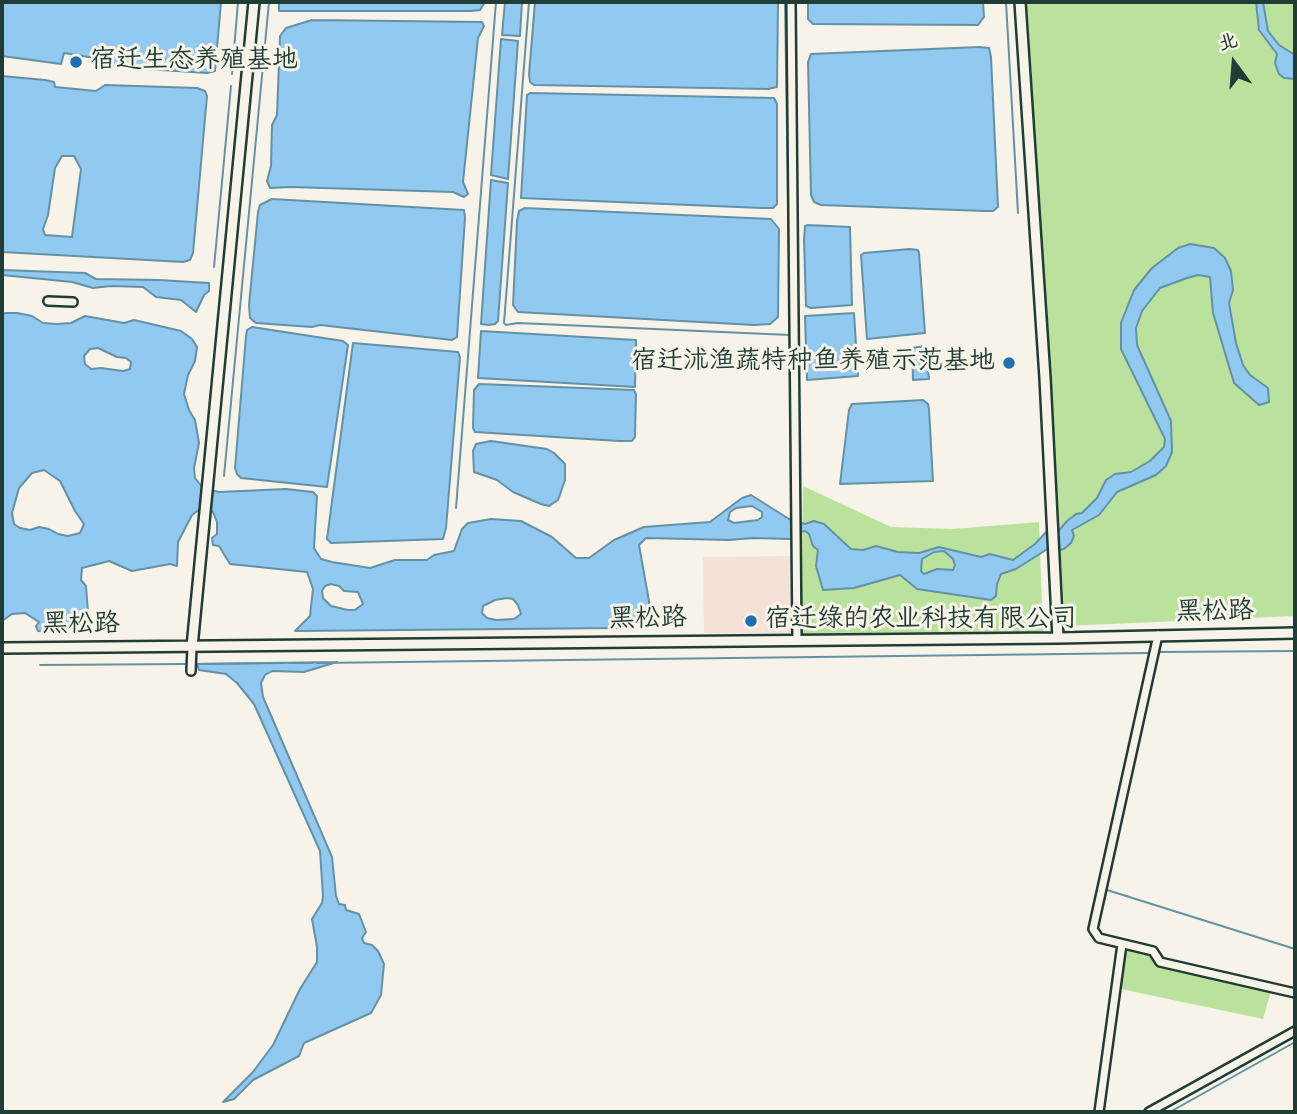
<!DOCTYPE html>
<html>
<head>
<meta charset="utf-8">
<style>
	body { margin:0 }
	#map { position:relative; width:1297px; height:1114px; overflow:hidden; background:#f7f3e8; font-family:"Architects Daughter","LXGW WenKai TC",sans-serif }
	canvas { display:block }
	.frame { position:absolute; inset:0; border:4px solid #1f3d34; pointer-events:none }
	.north { position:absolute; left:1199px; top:28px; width:70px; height:70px; -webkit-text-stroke:5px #f7f3e8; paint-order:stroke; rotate:344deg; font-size:19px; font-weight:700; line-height:28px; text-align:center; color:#1f3d34 }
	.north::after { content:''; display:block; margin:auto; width:24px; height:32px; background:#1f3d34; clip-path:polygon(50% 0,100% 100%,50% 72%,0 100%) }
</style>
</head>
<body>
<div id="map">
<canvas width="1297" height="1114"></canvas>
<div class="frame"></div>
<div class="north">北</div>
</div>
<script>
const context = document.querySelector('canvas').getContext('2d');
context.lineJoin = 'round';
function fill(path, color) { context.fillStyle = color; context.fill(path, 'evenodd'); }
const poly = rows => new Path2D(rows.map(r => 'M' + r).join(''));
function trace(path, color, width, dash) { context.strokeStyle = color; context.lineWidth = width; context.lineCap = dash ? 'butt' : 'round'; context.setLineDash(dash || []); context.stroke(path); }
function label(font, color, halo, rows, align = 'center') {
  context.font = font + ' "Architects Daughter","LXGW WenKai TC",sans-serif'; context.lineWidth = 6; context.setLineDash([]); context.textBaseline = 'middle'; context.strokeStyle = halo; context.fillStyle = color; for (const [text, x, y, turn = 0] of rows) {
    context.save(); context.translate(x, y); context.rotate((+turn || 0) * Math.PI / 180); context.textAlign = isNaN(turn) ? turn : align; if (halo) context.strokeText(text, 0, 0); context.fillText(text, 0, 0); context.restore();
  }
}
fill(poly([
	[792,556,792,633,704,633,703,557]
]), '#f6e1d8');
fill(poly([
	[1027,2,1295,2,1295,616,1065,626],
	[803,486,891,527,953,529,1039,522,1043,633,804,636,801,631],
	[1125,950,1150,956,1159,965,1271,991,1263,1019,1121,989]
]), '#bbe29d');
const water = poly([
	[2,2,221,2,215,71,207,73,100,66,101,59,64,53,61,64,2,56,2,2],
	[279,2,485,2,480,10,471,11,279,11,279,2],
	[505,2,522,2,520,36,502,35,505,2],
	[535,2,778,2,777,87,768,89,534,85,530,82,529,74,535,2],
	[808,2,983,2,984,17,978,25,813,24,808,19,808,2],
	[1256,2,1263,2,1268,31,1279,45,1295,55,1295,79,1284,78,1279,74,1275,63,1277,54,1259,30,1256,2],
	[312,20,482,22,484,26,478,38,463,182,468,194,464,197,453,192,290,187,270,188,267,181,271,166,272,125,277,115,280,36,286,28,312,20],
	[501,39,518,41,508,179,491,175,501,39],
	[979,47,989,48,991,57,998,207,993,211,985,211,821,205,814,202,811,195,808,62,811,54,979,47],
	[2,76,45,80,54,82,55,87,96,91,105,85,197,88,205,91,207,96,193,253,190,260,183,262,2,252,2,76],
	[62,156,74,156,81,169,72,237,45,235,43,229,48,215,55,168,62,156],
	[530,93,774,98,777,104,777,204,773,208,762,208,521,198,527,95,530,93],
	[491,180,508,183,498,321,495,324,489,325,481,324,491,180],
	[272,199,464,210,465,218,457,337,452,340,320,325,312,327,256,323,250,318,249,305,258,212,260,205,272,199],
	[525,208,771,219,779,229,778,317,770,324,754,325,518,312,513,305,517,221,519,211,525,208],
	[808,225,850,227,852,305,811,308,806,306,804,240,805,226,808,225],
	[1190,244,1214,248,1225,258,1231,271,1233,290,1229,303,1236,343,1243,365,1250,375,1268,388,1269,402,1259,405,1234,383,1213,313,1210,277,1198,275,1187,278,1160,288,1142,311,1136,328,1137,345,1171,421,1172,452,1166,466,1156,475,1117,492,1099,515,1072,530,1074,536,1071,543,1064,549,1056,551,1055,535,1067,521,1076,514,1082,513,1097,498,1106,480,1115,474,1131,472,1150,461,1164,447,1165,439,1121,349,1121,323,1134,290,1152,268,1178,248,1190,244],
	[910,249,918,250,919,253,925,333,867,339,861,255,864,253,910,249],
	[2,270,85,273,96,279,159,280,209,283,209,291,204,295,196,312,181,300,156,297,143,287,111,286,93,288,72,282,2,275,2,270],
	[6,313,17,313,32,316,43,323,57,324,71,323,85,316,124,323,134,320,181,331,192,339,197,347,195,361,188,375,184,394,189,410,195,420,199,443,194,468,195,478,203,488,219,492,286,489,313,492,317,496,314,548,321,559,332,562,370,568,395,560,427,560,434,555,454,551,462,529,468,523,491,519,521,521,552,537,576,558,589,558,614,540,644,527,710,522,742,498,751,495,789,519,805,524,814,521,824,524,851,549,863,550,876,546,898,552,919,553,939,547,981,557,990,554,1013,560,1035,544,1047,531,1049,548,1016,569,1001,574,997,584,996,596,991,600,917,589,900,575,854,588,823,590,816,566,818,550,813,546,809,534,805,531,794,533,791,539,753,538,729,540,646,538,639,545,650,607,650,620,616,628,295,631,310,616,313,589,307,572,230,564,219,546,213,545,212,538,217,534,217,522,213,512,209,509,200,509,192,515,178,542,177,566,170,564,132,571,109,561,82,568,81,580,86,586,89,625,54,632,38,631,36,626,39,622,25,613,12,614,2,621,2,314,6,313],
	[98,348,117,357,126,358,131,362,130,369,123,371,101,368,91,369,85,364,84,356,90,349,98,348],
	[44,470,60,481,75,511,84,524,80,533,68,536,58,534,49,529,39,527,30,530,20,528,14,524,12,513,19,488,32,473,44,470],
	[752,506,762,512,762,517,758,520,734,523,728,520,730,512,736,508,752,506],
	[944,551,953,559,955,565,953,570,937,569,924,574,921,571,922,559,934,552,944,551],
	[331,584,339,586,344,591,358,592,363,604,355,610,348,610,331,606,323,598,322,591,325,586,331,584],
	[507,598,513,599,518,605,521,614,514,619,496,620,487,618,482,613,483,606,495,600,507,598],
	[854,313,858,376,807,380,805,316,854,313],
	[252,327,343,341,348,345,327,487,241,478,237,474,235,468,246,336,247,330,252,327],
	[481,331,636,340,635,387,478,378,481,331],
	[353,343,458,352,460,357,446,528,443,539,331,543,327,539,353,343],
	[925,346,929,379,913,380,912,348,925,346],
	[479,384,634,390,636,394,635,437,632,441,619,441,475,432,473,428,474,390,479,384],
	[923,400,928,404,929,409,933,481,840,484,849,410,852,404,923,400],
	[491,441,547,449,554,453,565,464,565,480,558,500,549,506,541,504,513,492,497,480,474,472,473,451,476,444,491,441],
	[337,662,304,672,272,671,265,675,261,683,263,697,332,857,336,896,339,904,345,905,346,910,359,914,366,932,362,938,364,943,372,945,378,951,384,964,381,995,371,1013,304,1043,299,1056,253,1080,234,1099,223,1102,253,1072,273,1045,300,989,317,962,317,947,312,919,322,903,323,896,320,851,254,704,237,683,226,674,199,670,197,664,337,662]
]);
fill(water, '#91c9f0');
trace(water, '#6391a5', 2);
trace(poly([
	[529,2,504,323,506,325,518,323,790,335],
	[785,2,790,325],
	[1006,2,1018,213],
	[232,74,238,2],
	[214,267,231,86],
	[224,476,269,2],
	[456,508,496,2],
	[1159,652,1295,651],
	[289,663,312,663],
	[317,663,1148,653],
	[197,664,284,663],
	[40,665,185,664],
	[1107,890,1295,949],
	[1170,1112,1295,1042]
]), '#6391a5', 2);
const minor = poly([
	[791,2,797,639],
	[48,301,73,302],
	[1158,635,1093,929,1099,938,1153,951,1160,962,1295,993],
	[191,671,192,647],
	[1099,1112,1122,944],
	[1149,1112,1295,1031]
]);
const tertiary = poly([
	[1020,2,1045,378,1058,638],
	[192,647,254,2],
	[2,648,1058,638,1295,633]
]);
trace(minor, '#1f3d34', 12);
trace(tertiary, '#1f3d34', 14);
trace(minor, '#f7f3e8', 7);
trace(tertiary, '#f7f3e8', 9);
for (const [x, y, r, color] of [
	[76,62,7,"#1f6fb2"],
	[1009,363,7,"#1f6fb2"],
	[751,621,7,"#1f6fb2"]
]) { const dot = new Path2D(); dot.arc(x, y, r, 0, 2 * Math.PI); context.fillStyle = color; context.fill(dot); trace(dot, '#f7f3e8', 2.5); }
label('26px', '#1f3d34', '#f7f3e8', [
	["宿迁生态养殖基地",90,62],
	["宿迁沭渔蔬特种鱼养殖示范基地",995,363,"right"],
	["宿迁绿的农业科技有限公司",765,621]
], 'left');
label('26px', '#1f3d34', '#f7f3e8', [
	["黑松路",1215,613,-1],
	["黑松路",648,620,-1],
	["黑松路",81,626]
]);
</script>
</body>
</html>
